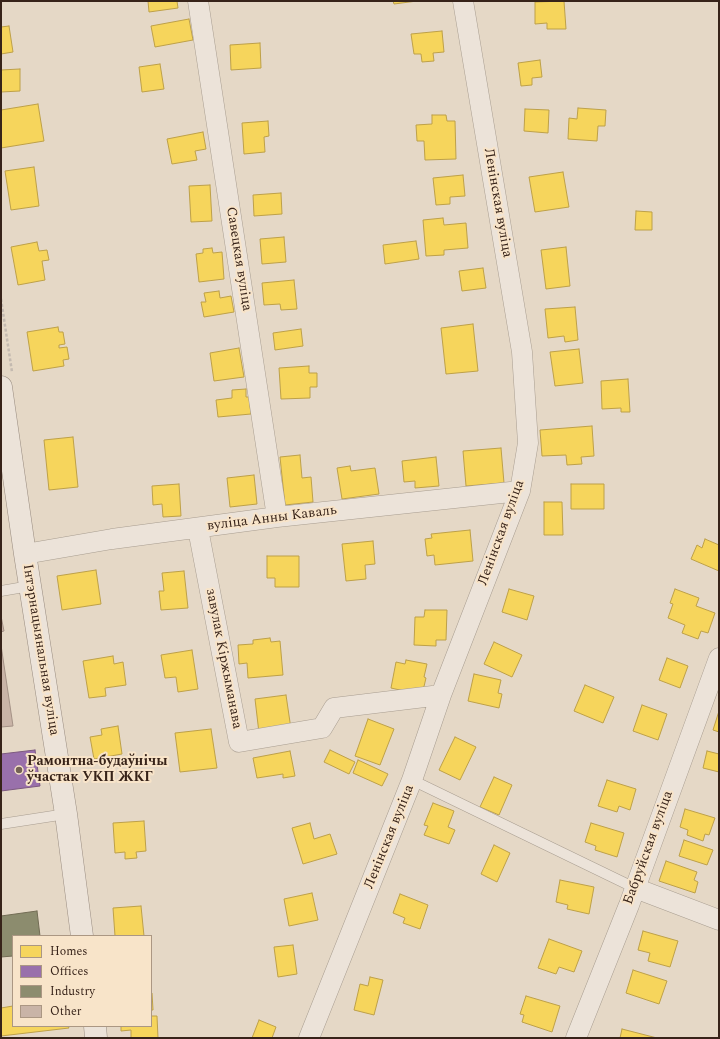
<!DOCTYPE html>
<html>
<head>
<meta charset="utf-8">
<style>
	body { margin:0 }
	#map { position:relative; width:720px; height:1039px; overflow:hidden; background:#e5d8c6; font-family:Spectral,serif }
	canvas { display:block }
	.frame { position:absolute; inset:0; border:2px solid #372319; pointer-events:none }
	.legend { position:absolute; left:12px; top:935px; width:140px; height:92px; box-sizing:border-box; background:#f8e4c9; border:1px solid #ab9783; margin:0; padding:5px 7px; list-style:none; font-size:12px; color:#372319 }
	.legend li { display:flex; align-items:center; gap:8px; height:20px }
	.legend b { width:20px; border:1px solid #ab9783 }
</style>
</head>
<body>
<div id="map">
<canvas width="720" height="1039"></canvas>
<div class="frame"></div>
<ul class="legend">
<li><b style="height:11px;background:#f6d55c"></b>Homes</li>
<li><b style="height:11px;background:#9970ab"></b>Offices</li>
<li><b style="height:11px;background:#8c8c6e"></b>Industry</li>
<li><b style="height:11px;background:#c9b4a7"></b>Other</li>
</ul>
</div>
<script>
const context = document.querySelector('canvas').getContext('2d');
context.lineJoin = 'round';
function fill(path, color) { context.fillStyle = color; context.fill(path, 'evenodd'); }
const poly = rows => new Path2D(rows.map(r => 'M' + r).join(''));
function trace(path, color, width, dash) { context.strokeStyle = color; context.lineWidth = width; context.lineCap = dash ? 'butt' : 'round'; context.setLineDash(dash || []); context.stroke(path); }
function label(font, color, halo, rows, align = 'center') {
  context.font = font + ' Spectral,serif'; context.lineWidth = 4; context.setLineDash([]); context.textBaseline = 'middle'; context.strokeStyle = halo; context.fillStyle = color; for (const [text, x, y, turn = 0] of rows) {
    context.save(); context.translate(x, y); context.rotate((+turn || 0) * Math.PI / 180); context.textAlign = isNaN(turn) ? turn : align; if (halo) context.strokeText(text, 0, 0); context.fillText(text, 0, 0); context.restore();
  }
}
const homes = poly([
	[148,1,177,1,178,8,149,12,148,1],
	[393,1,417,1,394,4,393,1],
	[564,1,566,29,547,29,547,23,535,24,535,2,564,1],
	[189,19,193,40,155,47,151,26,189,19],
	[9,26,13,52,1,54,1,27,9,26],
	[442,31,444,52,433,53,434,61,422,62,421,54,414,54,411,34,442,31],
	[260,43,261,68,231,70,230,45,260,43],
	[540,60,542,77,532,78,532,85,521,86,518,63,540,60],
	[160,64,164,89,142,92,139,67,160,64],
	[20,69,20,91,1,92,1,70,20,69],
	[38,104,44,141,1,148,1,110,38,104],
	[578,108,606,110,605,126,598,126,597,141,568,139,569,118,577,119,578,108],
	[525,109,549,110,548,133,524,131,525,109],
	[432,115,446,115,447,121,455,121,456,159,425,160,424,141,417,141,416,125,432,124,432,115],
	[268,121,269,136,264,137,265,152,244,154,242,123,268,121],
	[203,132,206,149,195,151,197,160,172,164,167,139,203,132],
	[34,167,39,206,11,210,5,171,34,167],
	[563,172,569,207,535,212,529,177,563,172],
	[463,175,465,196,450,197,450,204,436,205,433,178,463,175],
	[210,185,212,221,191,222,189,186,210,185],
	[281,193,282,214,254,216,253,195,281,193],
	[636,211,652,212,652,230,635,230,636,211],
	[443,218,444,225,466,223,468,248,444,250,444,255,426,256,423,220,443,218],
	[284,237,286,262,262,264,260,239,284,237],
	[416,241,419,259,385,264,383,245,416,241],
	[37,242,39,251,47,250,49,260,42,261,45,280,18,285,11,247,37,242],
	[566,247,570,286,546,289,541,250,566,247],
	[212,248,213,253,222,252,224,279,199,282,196,254,203,253,203,249,212,248],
	[483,268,486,288,462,291,459,271,483,268],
	[294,280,297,309,281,310,280,304,264,305,262,283,294,280],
	[219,291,220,298,231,296,234,312,204,317,201,302,206,302,204,293,219,291],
	[575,307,578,340,565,342,564,336,548,338,545,309,575,307],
	[473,324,478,371,446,374,441,328,473,324],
	[58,327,59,332,63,332,65,344,59,345,59,348,67,347,69,359,63,360,64,366,33,371,27,332,58,327],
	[301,329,303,346,275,350,273,333,301,329],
	[239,348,244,377,214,381,210,353,239,348],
	[579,349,583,383,555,386,550,352,579,349],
	[309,366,309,373,317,373,317,387,310,387,310,398,281,399,279,368,309,366],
	[628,379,630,412,621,412,621,408,602,409,601,381,628,379],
	[246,389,246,397,249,397,251,414,218,417,216,400,232,398,232,390,246,389],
	[592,426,594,456,581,457,582,464,567,465,566,455,542,456,540,430,592,426],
	[73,437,78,487,49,490,44,440,73,437],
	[501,448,504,483,466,486,463,451,501,448],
	[300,455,302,478,311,477,313,502,285,505,280,457,300,455],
	[436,457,439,486,415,488,415,481,404,482,402,461,436,457],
	[350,466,351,471,375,468,379,494,342,499,337,468,350,466],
	[254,475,257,504,230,507,227,478,254,475],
	[179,484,181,516,163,517,162,504,153,505,152,486,179,484],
	[571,484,604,484,604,509,571,509,571,484],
	[544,502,562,502,563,535,544,535,544,502],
	[470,530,473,561,435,565,434,555,427,556,425,539,432,538,431,534,470,530],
	[705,539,719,545,719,571,691,559,697,545,702,548,705,539],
	[373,541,375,564,365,565,366,579,346,581,342,544,373,541],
	[267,556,299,556,299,587,275,587,275,578,267,578,267,556],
	[96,570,101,604,62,610,57,576,96,570],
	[184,571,188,608,161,610,159,591,164,591,162,573,184,571],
	[509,589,534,596,527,620,502,612,509,589],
	[675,589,699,598,696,606,715,613,708,633,701,631,698,639,682,633,685,625,668,618,673,604,670,603,675,589],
	[425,610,447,610,446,640,436,640,436,646,414,645,415,617,424,617,425,610],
	[270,638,271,642,280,641,283,675,248,678,247,663,239,664,238,645,253,644,253,640,270,638],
	[494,642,522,655,512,677,484,664,494,642],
	[192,650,198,689,178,692,176,677,165,678,161,655,192,650],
	[113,656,114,664,123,662,126,685,105,688,106,696,89,698,83,661,113,656],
	[667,658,688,666,680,688,659,680,667,658],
	[406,660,427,664,424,677,426,678,422,695,391,688,396,662,405,664,406,660],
	[474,674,501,680,498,693,502,694,499,708,468,701,474,674],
	[585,685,614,697,603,723,574,711,585,685],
	[286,695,291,729,259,733,255,699,286,695],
	[642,705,667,714,658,740,633,731,642,705],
	[719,711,719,732,713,730,719,711],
	[368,719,394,729,380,765,355,756,368,719],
	[118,726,122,754,94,759,90,737,102,735,101,729,118,726],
	[211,729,217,768,180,772,175,733,211,729],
	[455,737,476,747,460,780,439,770,455,737],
	[330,750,355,762,349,774,324,762,330,750],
	[290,751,295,776,283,778,283,774,257,778,253,758,290,751],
	[707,751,719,754,719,772,703,768,707,751],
	[358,760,388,774,382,786,353,773,358,760],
	[494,777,512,785,499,815,480,807,494,777],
	[607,780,636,789,630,810,619,806,617,812,598,806,607,780],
	[433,803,454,811,448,827,455,830,449,844,424,835,428,826,424,825,433,803],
	[685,809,715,818,709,835,705,834,703,841,687,835,688,830,680,827,685,809],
	[144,821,146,851,136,852,137,858,125,859,125,852,115,853,113,823,144,821],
	[310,823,314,839,330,834,337,854,303,864,292,828,310,823],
	[591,823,624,833,617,857,595,850,596,846,585,842,591,823],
	[684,840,713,850,707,865,679,856,684,840],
	[494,845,510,853,497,882,481,874,494,845],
	[666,861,697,872,694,880,698,882,695,893,659,881,666,861],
	[560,880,594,887,589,914,567,909,568,905,556,902,560,880],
	[312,893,318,920,289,926,284,899,312,893],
	[400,894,428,905,420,929,403,923,405,918,393,913,400,894],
	[141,906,144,936,115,936,113,908,141,906],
	[643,931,678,941,670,967,648,961,650,953,638,950,643,931],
	[549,939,582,951,574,972,559,967,556,974,538,968,549,939],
	[293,945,297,974,278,977,274,947,293,945],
	[633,970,667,981,659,1004,626,993,633,970],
	[370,977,383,980,374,1015,354,1010,360,984,368,986,370,977],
	[151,993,152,993,153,1010,151,1010,151,993],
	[526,996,560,1006,552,1032,522,1022,524,1015,520,1014,526,996],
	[13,1006,13,1026,68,1026,69,1028,1,1036,1,1008,13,1006],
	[151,1016,157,1016,158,1038,131,1038,131,1030,121,1031,121,1026,151,1026,151,1016],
	[259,1020,276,1027,272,1038,252,1038,259,1020],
	[622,1029,657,1038,620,1038,622,1029]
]);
fill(homes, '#f6d55c');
trace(homes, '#bda048', 1);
const offices = poly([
	[35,750,40,786,1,791,1,754,35,750]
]);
fill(offices, '#9970ab');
trace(offices, '#7c597f', 1);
const industry = poly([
	[37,911,40,936,13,936,13,956,1,957,1,916,37,911]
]);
fill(industry, '#8c8c6e');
trace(industry, '#726c54', 1);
const building = poly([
	[1,616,4,631,1,632,1,616],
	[1,645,13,726,1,727,1,645]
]);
fill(building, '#c9b4a7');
trace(building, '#a49286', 1);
const lane = poly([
	[1,591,30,586],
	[412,780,635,888],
	[1,824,66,814]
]);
const street = poly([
	[198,1,277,517],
	[198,529,239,742,322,728,334,708,441,695],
	[25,554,112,539,277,517,520,491],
	[635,888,719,920],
	[309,1038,412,780,441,695,520,491,528,443,522,352,463,1],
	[576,1038,629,905,719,658]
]);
const secondary = poly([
	[1,387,25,554,66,814,82,936],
	[95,1026,96,1038]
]);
trace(lane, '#a89d90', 11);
trace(street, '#a89d90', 21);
trace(secondary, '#998c80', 23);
trace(poly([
	[1,299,12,372]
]), '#c4bab0', 2.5, [3, 2]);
trace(lane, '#ece3d9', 10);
trace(street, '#ece3d9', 20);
trace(secondary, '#ece3d9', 22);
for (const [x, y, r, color] of [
	[19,770,4,"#746256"]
]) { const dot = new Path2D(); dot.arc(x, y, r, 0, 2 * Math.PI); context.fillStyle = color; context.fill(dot); trace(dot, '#f8e4c9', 1.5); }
label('14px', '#372319', '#f8e4c9', [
	["Ленінская вуліца",497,203,80],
	["Савецкая вуліца",238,259,81],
	["вуліца Анны Каваль",272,519,-7],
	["Ленінская вуліца",502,533,-70],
	["Інтэрнацыянальная вуліца",40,650,81],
	["завулак Кіржыманава",223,659,79],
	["Ленінская вуліца",390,837,-68],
	["Бабруйская вуліца",649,848,-70]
]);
label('bold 14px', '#372319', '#f8e4c9', [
	["Рамонтна-будаўнічы",27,762],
	["ўчастак УКП ЖКГ",27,778]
], 'left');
</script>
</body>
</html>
